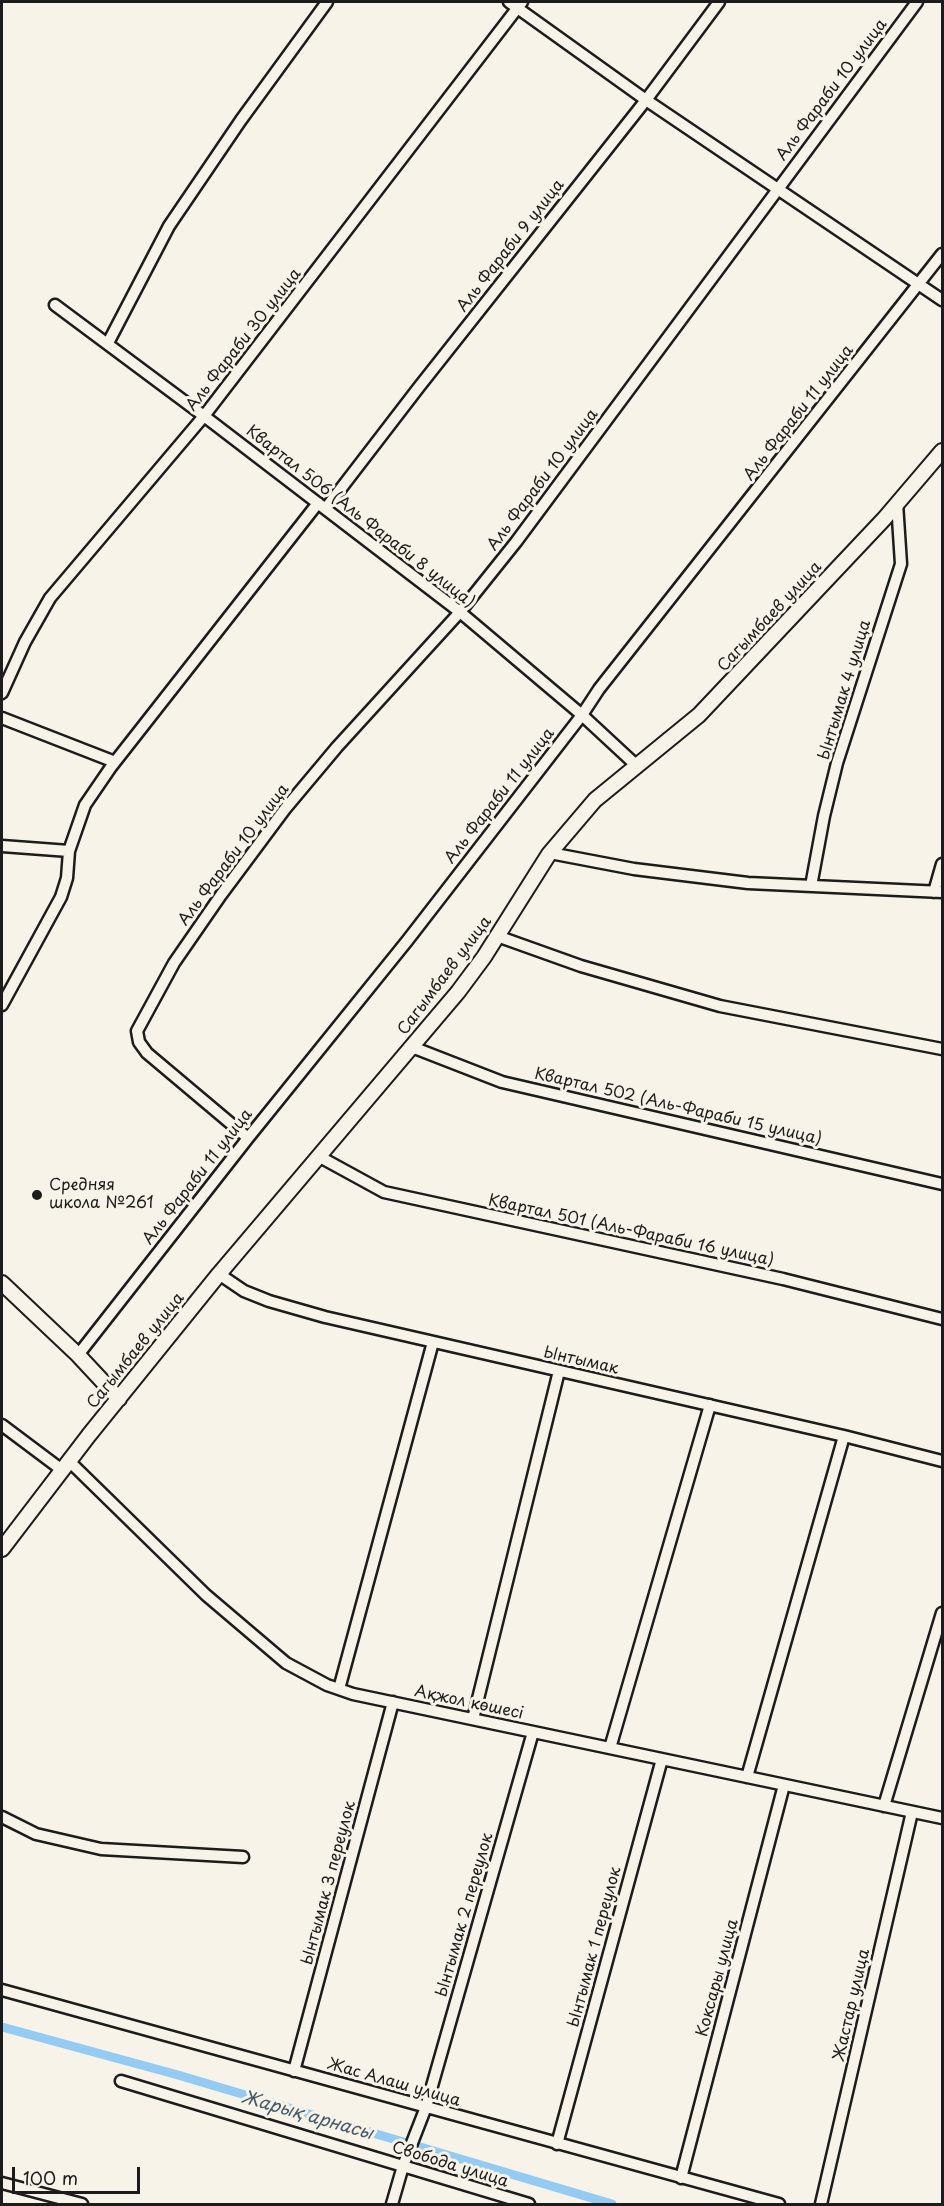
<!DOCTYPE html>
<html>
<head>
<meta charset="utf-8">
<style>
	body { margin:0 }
	#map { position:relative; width:944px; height:2206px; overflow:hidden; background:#f7f3e8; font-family:"Playpen Sans",sans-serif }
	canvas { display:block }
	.frame { position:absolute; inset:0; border:3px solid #1c1c1c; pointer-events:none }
	.scale { position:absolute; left:12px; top:2167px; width:128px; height:27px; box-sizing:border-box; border:3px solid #1c1c1c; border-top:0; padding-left:8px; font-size:18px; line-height:21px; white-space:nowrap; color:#1c1c1c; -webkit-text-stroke:4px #f7f3e8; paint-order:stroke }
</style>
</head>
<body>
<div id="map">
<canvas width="944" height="2206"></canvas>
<div class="frame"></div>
<div class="scale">100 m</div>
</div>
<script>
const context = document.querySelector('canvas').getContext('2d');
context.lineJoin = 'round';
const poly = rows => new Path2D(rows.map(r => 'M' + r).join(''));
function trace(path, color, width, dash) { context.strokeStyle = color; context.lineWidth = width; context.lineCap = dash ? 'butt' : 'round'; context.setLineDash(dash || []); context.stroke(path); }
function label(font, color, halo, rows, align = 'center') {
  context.font = font + ' "Playpen Sans",sans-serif'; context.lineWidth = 6; context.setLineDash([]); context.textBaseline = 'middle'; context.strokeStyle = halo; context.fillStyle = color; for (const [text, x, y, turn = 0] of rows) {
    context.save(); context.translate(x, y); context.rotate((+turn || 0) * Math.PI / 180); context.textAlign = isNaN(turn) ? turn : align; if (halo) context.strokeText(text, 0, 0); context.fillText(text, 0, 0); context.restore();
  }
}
trace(poly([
	[2,2027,178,2075,612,2204]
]), '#94cbf2', 9);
const street = poly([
	[509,2,646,100,942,300],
	[55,305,204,416,460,612,582,715,637,766],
	[108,343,169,226,241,120,327,2],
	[326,508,419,387,646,100,719,2],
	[2,693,25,642,50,598,204,416,522,2],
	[2,718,115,762],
	[2,846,69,851,85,805,111,767,318,503],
	[550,853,634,869,748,883,942,892],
	[811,886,824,816,837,763,901,564,897,503],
	[934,892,942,864],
	[497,936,581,966,720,1006,942,1049],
	[2,1005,61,897,67,878,69,851],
	[412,1047,502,1082,942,1184],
	[248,1138,147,1053,139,1042,137,1031,174,963,221,895,285,809,337,747,460,612,516,542,917,2],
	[320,1157,384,1192,783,1279,942,1319],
	[219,1274,244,1291,269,1301,325,1317,844,1436,942,1461],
	[78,1355,248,1138,407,941,582,715,599,689,942,254],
	[2,1425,62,1470],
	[69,1461,206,1595,286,1663,327,1685,353,1694,942,1818],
	[339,1689,433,1342],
	[473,1719,559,1371],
	[610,1748,710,1405],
	[747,1777,844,1436],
	[884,1806,942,1613],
	[2,1817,36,1834,101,1849,243,1857],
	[2,1990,779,2204],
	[294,2071,393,1702],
	[121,2081,529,2204],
	[557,2144,662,1759],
	[681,2178,784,1785],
	[2,2183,82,2204],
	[392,2204,403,2166,426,2107,533,1732],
	[821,2204,912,1812]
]);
const secondary = poly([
	[2,1283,78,1355,119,1399],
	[2,1549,89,1435,219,1274,458,992,484,957,549,854,595,800,699,715,884,519,942,451]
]);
trace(street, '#1c1c1c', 15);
trace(secondary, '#1c1c1c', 18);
trace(street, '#f7f3e8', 10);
trace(secondary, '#f7f3e8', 14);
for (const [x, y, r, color] of [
	[37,1195,6,"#1c1c1c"]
]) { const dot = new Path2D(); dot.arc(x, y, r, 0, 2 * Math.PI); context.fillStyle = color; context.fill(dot); trace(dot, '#f7f3e8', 2); }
label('16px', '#1c1c1c', '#f7f3e8', [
	["Аль Фараби 10 улица",832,90,-53],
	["Аль Фараби 9 улица",511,246,-52],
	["Аль Фараби 30 улица",244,340,-52],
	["Аль Фараби 11 улица",799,413,-52],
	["Аль Фараби 10 улица",543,480,-53],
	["Квартал 506 (Аль Фараби 8 улица)",360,517,38],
	["Сагымбаев улица",770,617,-47],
	["Ынтымак 4 улица",845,690,-73],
	["Аль Фараби 11 улица",500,796,-52],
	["Аль Фараби 10 улица",234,855,-53],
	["Сагымбаев улица",445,976,-53],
	["Квартал 502 (Аль-Фараби 15 улица)",678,1107,13],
	["Аль Фараби 11 улица",198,1177,-52],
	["Квартал 501 (Аль-Фараби 16 улица)",631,1231,12],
	["Сагымбаев улица",136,1351,-51],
	["Ынтымак",581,1361,13],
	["Ақжол көшесі",469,1703,12],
	["Ынтымак 3 переулок",329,1883,-75],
	["Ынтымак 2 переулок",465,1915,-74],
	["Ынтымак 1 переулок",595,1947,-75],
	["Коксары улица",718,1978,-75],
	["Жастар улица",852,2005,-77],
	["Жас Алаш улица",394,2083,16],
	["Свобода улица",450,2165,17]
]);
label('16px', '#1c1c1c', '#f7f3e8', [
	["Средняя",49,1186],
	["школа №261",49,1204]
], 'left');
label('italic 18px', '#465967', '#f7f3e8', [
	["Жарық арнасы",307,2116,16]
]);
</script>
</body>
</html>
